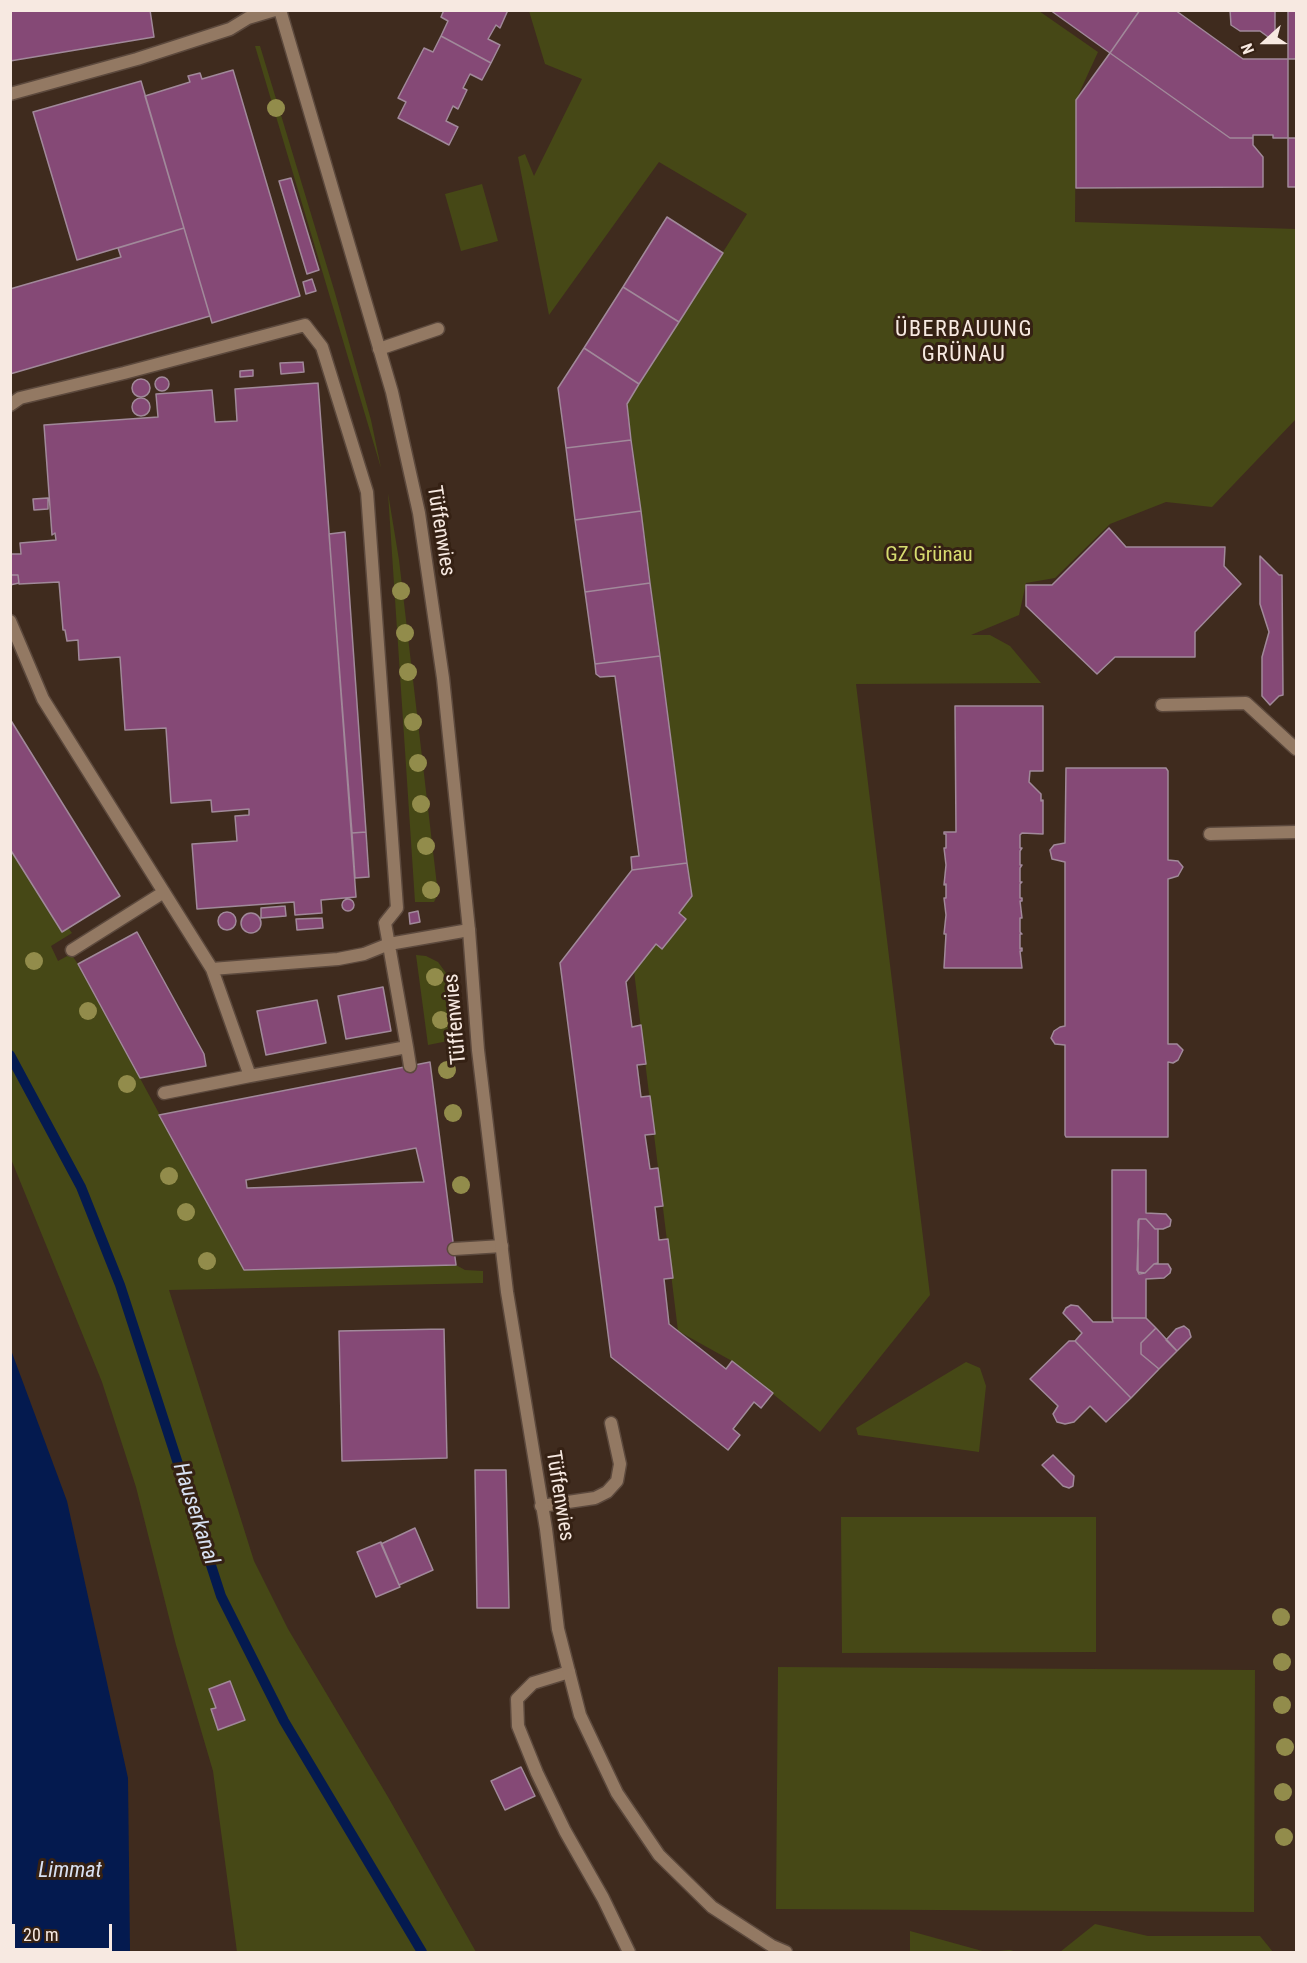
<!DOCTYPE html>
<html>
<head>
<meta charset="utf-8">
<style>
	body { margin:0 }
	#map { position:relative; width:1307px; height:1963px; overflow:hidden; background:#3f2b1e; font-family:"Roboto Condensed",sans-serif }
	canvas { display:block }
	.frame { position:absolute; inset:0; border:12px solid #f7e9e1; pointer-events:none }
	.north { position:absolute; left:1235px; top:12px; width:60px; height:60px; -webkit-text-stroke:4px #352114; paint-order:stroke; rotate:249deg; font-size:16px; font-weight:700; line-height:24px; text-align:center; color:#f7e9e1 }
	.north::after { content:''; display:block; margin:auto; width:21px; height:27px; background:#f7e9e1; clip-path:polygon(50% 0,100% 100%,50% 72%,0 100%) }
	.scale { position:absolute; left:12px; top:1924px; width:100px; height:27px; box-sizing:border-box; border:3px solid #f7e9e1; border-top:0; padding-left:8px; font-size:18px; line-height:21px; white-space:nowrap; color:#f7e9e1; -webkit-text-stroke:4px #352114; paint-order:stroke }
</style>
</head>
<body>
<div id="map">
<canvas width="1307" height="1963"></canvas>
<div class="frame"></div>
<div class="north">N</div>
<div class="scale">20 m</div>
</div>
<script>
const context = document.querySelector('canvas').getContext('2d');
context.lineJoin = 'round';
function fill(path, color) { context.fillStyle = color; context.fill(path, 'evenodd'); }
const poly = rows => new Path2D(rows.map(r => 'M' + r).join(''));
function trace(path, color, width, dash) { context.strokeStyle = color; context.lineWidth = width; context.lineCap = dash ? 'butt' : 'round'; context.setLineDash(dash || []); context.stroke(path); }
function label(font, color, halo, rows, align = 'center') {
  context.font = font + ' "Roboto Condensed",sans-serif'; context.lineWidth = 6; context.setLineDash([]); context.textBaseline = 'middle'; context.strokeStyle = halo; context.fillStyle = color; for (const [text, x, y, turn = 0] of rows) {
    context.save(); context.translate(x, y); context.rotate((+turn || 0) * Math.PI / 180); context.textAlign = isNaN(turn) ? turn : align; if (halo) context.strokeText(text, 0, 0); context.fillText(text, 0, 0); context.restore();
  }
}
fill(poly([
	[529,11,1039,11,1098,52,1076,100,1075,222,1296,229,1296,419,1212,507,1166,502,1110,524,1055,578,1026,583,1019,615,971,635,990,635,1010,646,1041,683,856,684,930,1295,820,1432,732,1361,678,1331,634,971,656,944,663,949,685,919,679,913,692,896,627,404,747,214,659,162,549,315,518,157,525,154,534,176,582,79,545,64],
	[255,46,260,46,335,293,371,420,381,468],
	[482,184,498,241,461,251,445,194],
	[388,493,399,560,438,894,434,902,415,902],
	[10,849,72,933,51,946,58,961,71,954,78,964,244,1270,456,1265,465,1270,483,1271,483,1283,169,1290,254,1561,288,1629,388,1797,476,1952,237,1952,213,1771,176,1645,136,1487,102,1382,11,1159],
	[416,955,426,956,438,962,446,973,453,1040,428,1045],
	[966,1362,980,1368,986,1386,979,1452,858,1435,856,1428],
	[841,1517,1096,1517,1096,1652,842,1653],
	[778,1667,1255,1670,1254,1912,776,1909],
	[1095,1924,1148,1936,1260,1936,1273,1952,1060,1952],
	[910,1931,986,1952,1010,1950,1017,1952,910,1952]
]), '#464816');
fill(poly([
	[11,1350,67,1501,128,1778,130,1952,11,1952]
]), '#041a4f');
trace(poly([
	[10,1055,81,1187,120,1285,221,1596,284,1721,422,1952]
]), '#041a4f', 10);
const building = poly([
	[10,10,150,10,154,37,10,61,10,10],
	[444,10,508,10,500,28,496,25,488,39,500,45,491,63,441,36,448,21,441,17,444,10],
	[1050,10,1140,10,1110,53,1050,10],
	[1140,10,1175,10,1243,59,1296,59,1296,138,1273,138,1273,135,1253,135,1253,138,1230,138,1110,53,1140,10],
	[1275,10,1275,42,1260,31,1240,31,1231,25,1230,10,1275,10],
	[1288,10,1296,10,1296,187,1288,187,1288,10],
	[441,36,491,63,482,80,470,74,463,88,467,90,458,109,453,106,446,121,458,127,449,145,398,118,406,102,398,98,424,48,433,52,441,36],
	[1110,53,1230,138,1253,138,1253,145,1263,157,1263,187,1076,188,1076,100,1110,53],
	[233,70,300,296,212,323,145,96,190,82,188,76,200,73,202,79,233,70],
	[141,81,184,228,77,260,33,112,141,81],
	[291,178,319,270,307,274,279,181,291,178],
	[667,217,723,253,679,322,623,287,667,217],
	[184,228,210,316,10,374,10,289,121,257,118,248,184,228],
	[312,279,316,291,306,294,303,282,312,279],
	[623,287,679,322,639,384,584,348,623,287],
	[584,348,639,384,627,404,631,440,566,448,558,388,584,348],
	[303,362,304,372,281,374,280,363,303,362],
	[253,370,253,376,240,377,240,371,253,370],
	'155 384a7 7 0 1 1 14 0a7 7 0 1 1-14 0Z',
	'132 388a9 9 0 1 1 18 0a9 9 0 1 1-18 0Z',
	[318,383,356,897,321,900,322,913,295,915,294,902,197,909,192,844,237,841,235,816,249,815,249,809,212,812,211,800,171,803,166,728,125,730,120,657,79,660,78,640,67,641,65,630,63,630,59,582,19,584,18,575,10,575,10,554,21,554,20,543,56,540,55,533,52,535,44,425,158,417,156,394,212,390,215,422,237,421,235,389,318,383],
	'132 407a9 9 0 1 1 18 0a9 9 0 1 1-18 0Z',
	[631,440,641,511,575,520,566,448,631,440],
	[48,498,48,509,34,510,33,499,48,498],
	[641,511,650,583,585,592,575,520,641,511],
	[1109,528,1126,547,1225,547,1224,566,1241,584,1195,632,1195,657,1115,657,1097,674,1026,606,1026,585,1052,585,1109,528],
	[345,532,366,832,352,833,329,534,345,532],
	[1260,556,1279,575,1282,575,1283,695,1279,696,1270,705,1262,696,1262,657,1269,632,1260,604,1260,556],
	[10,575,18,575,19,583,10,585,10,575],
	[650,583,660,656,595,664,585,592,650,583],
	[660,656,687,863,632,870,631,857,639,856,615,676,600,677,596,674,595,664,660,656],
	[955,706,1043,706,1043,771,1030,771,1029,782,1041,794,1041,801,1043,800,1043,834,1022,833,1020,835,1020,848,1022,848,1020,851,1020,865,1022,865,1020,868,1020,882,1022,882,1020,884,1020,898,1022,898,1022,901,1020,901,1022,918,1020,918,1020,932,1022,934,1020,934,1020,949,1022,948,1022,951,1020,951,1022,968,944,968,946,934,944,934,946,915,944,898,946,898,946,884,944,885,946,865,944,848,946,848,946,834,944,834,944,832,956,832,955,706],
	[10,719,120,896,62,932,10,849,10,719],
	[1066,768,1166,768,1168,771,1168,860,1178,861,1183,867,1178,876,1168,879,1168,1044,1177,1044,1183,1050,1178,1060,1173,1063,1168,1062,1168,1137,1066,1137,1065,1135,1065,1045,1055,1044,1051,1038,1054,1031,1060,1027,1065,1026,1065,862,1052,859,1050,850,1054,845,1065,843,1066,768],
	[366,832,369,877,355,878,352,833,366,832],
	[687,863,692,896,679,913,686,919,662,949,656,944,626,982,632,1027,641,1025,646,1064,637,1065,641,1097,650,1096,655,1134,645,1135,650,1169,658,1168,663,1206,655,1207,659,1240,668,1239,673,1278,664,1279,669,1324,726,1369,732,1361,773,1393,761,1408,754,1402,733,1429,740,1435,728,1450,611,1357,560,963,632,870,687,863],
	'342 905a6 6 0 1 1 12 0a6 6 0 1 1-12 0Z',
	[285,906,286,916,261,918,261,908,285,906],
	[418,911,420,922,410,924,409,913,418,911],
	'218 921a9 9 0 1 1 18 0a9 9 0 1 1-18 0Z',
	'241 923a10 10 0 1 1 20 0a10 10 0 1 1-20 0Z',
	[322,918,323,928,297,930,296,919,322,918],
	[137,932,204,1054,206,1066,140,1078,78,964,137,932],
	[383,987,391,1031,346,1039,338,996,383,987],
	[317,1000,326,1043,266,1055,257,1011,317,1000],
	[430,1062,456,1265,244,1270,159,1115,430,1062],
	[416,1148,424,1182,247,1188,246,1180,416,1148],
	[1112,1170,1146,1170,1146,1213,1166,1214,1171,1220,1170,1226,1163,1229,1155,1229,1146,1219,1139,1219,1138,1221,1138,1272,1145,1273,1154,1264,1168,1264,1171,1269,1170,1273,1164,1278,1146,1279,1146,1318,1112,1318,1112,1170],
	[1139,1219,1146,1219,1155,1229,1158,1229,1158,1263,1154,1264,1145,1273,1139,1274,1137,1270,1139,1219],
	[1071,1305,1078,1306,1093,1322,1113,1322,1112,1318,1146,1318,1156,1328,1141,1343,1141,1354,1159,1369,1131,1398,1075,1341,1082,1333,1063,1313,1066,1308,1071,1305],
	[1184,1326,1189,1330,1191,1337,1177,1351,1166,1340,1176,1329,1184,1326],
	[1156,1328,1177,1351,1159,1369,1141,1354,1141,1343,1156,1328],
	[444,1329,447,1458,342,1461,339,1331,444,1329],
	[1069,1341,1075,1341,1131,1398,1106,1422,1090,1406,1074,1422,1065,1424,1057,1422,1053,1414,1058,1406,1030,1379,1069,1341],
	[1053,1455,1074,1476,1073,1486,1069,1488,1063,1486,1042,1465,1053,1455],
	[475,1470,506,1470,509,1608,477,1608,475,1470],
	[415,1528,433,1570,399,1585,381,1544,415,1528],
	[381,1542,400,1587,376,1597,357,1552,381,1542],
	[230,1681,245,1720,218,1730,211,1709,216,1708,209,1689,230,1681],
	[521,1767,535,1796,505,1810,491,1781,521,1767]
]);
fill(building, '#854976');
trace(building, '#a1899a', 1.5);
const lane = poly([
	[10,94,137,59,230,29,248,18,275,10],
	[379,349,438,329],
	[10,405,20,398,124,373,305,325,322,347,367,492,397,908,385,923,407,1047,250,1076,212,969],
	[10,621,43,699,212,969,338,959,364,954,389,944,469,930],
	[1162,705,1246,703,1296,749],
	[1210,834,1296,832],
	[72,950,164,892],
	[407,1047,410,1066],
	[164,1093,250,1076],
	[454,1249,502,1246],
	[541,1506,595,1498,607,1492,617,1481,620,1464,611,1423],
	[569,1672,533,1683,517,1699,518,1726,537,1773,565,1831,603,1898,629,1952]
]);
const street = poly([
	[280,10,392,392,419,513,443,678,469,930,478,1050,507,1292,546,1529,558,1629,580,1715,617,1793,659,1855,712,1907,772,1946,786,1952]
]);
trace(lane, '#5c493d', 15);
trace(street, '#5c493d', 15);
trace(lane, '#937963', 12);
trace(street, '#937963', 12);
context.fillStyle = '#928c4b';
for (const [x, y] of [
	[276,108],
	[401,591],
	[405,633],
	[408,672],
	[413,722],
	[418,763],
	[421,804],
	[426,846],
	[431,890],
	[34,961],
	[435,977],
	[88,1011],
	[441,1020],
	[447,1070],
	[127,1084],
	[453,1113],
	[169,1176],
	[461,1185],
	[186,1212],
	[207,1261],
	[1281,1617],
	[1282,1662],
	[1282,1705],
	[1285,1747],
	[1283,1792],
	[1284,1837]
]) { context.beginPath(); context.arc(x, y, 9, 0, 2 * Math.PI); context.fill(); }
label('21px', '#f7e9e1', '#352114', [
	["Tüffenwies",440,531,81],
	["Tüffenwies",456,1019,-95],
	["Tüffenwies",559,1496,81]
]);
label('21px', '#d6db6f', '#352114', [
	["GZ Grünau",929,556]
]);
context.letterSpacing = '1.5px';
label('22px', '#f7e9e1', '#352114', [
	["ÜBERBAUUNG",964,330],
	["GRÜNAU",964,355]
]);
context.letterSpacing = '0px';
label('italic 22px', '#d8e1f3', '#352114', [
	["Hauserkanal",195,1514,72],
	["Limmat",70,1871]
]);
</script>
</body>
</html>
